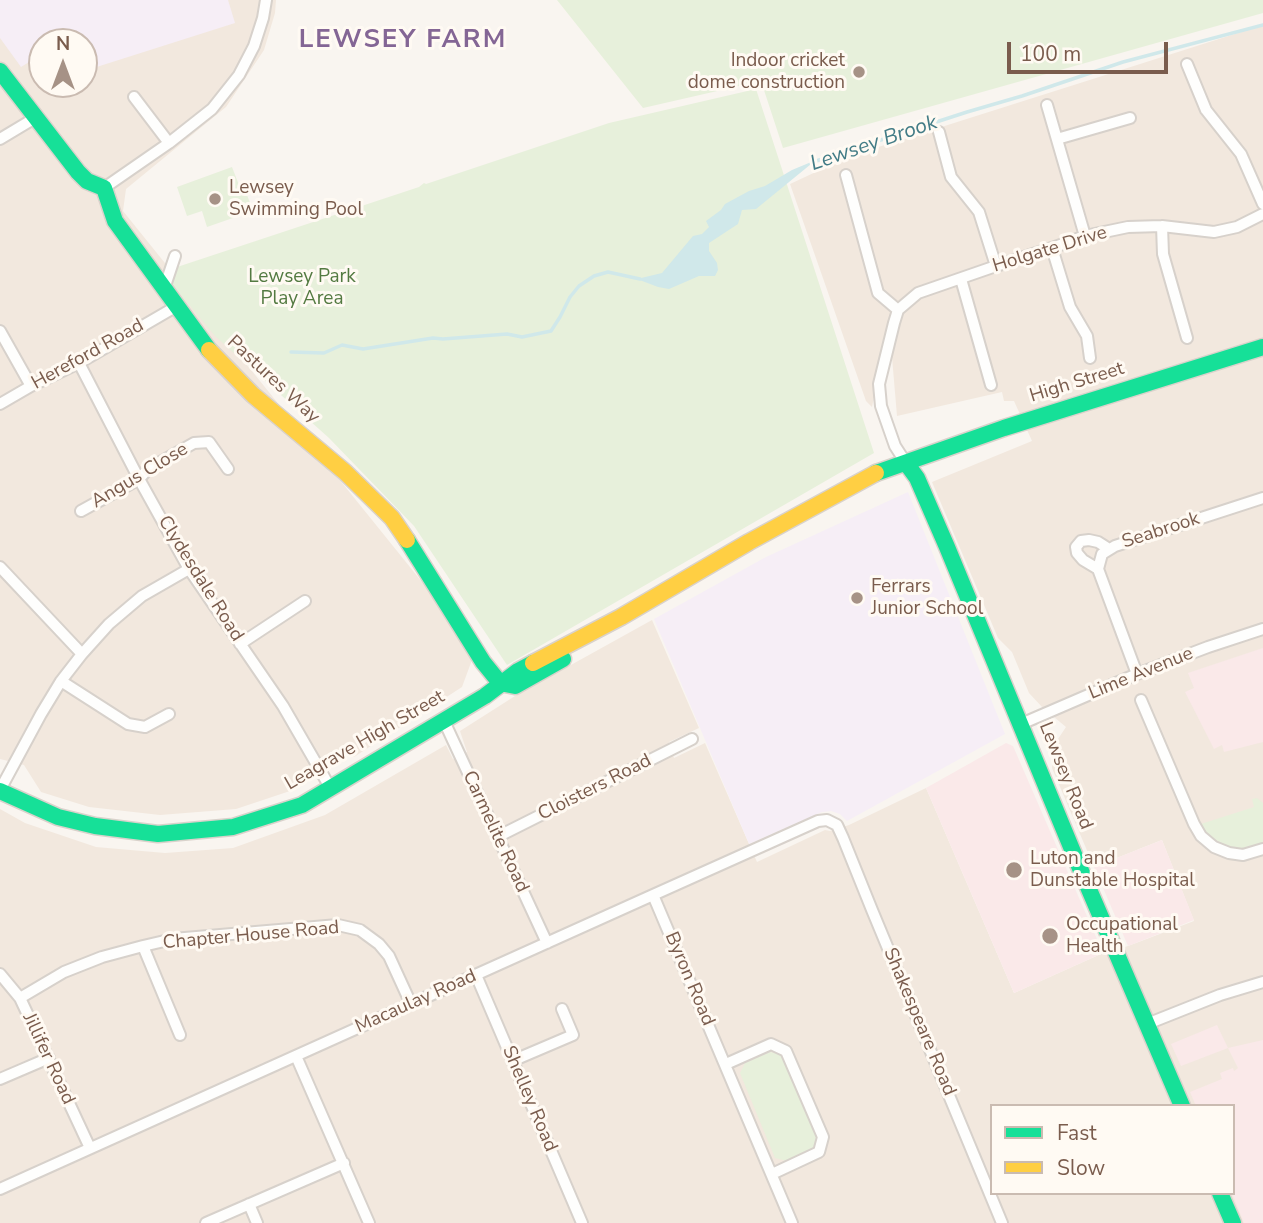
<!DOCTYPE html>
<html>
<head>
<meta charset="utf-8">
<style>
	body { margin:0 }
	#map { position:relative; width:1263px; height:1223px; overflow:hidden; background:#f9f5f0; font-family:"Nunito Sans",sans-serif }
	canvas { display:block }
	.legend { position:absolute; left:990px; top:1104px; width:245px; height:91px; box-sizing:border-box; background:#fffaf3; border:2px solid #cabbb1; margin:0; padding:9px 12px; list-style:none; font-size:21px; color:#7a5c4d }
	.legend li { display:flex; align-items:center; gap:14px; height:35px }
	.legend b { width:35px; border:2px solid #cabbb1 }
	.north { position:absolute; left:28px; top:28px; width:70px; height:70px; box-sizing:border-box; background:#fffaf3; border:2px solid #cabbb1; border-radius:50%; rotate:0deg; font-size:19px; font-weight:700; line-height:28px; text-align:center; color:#7a5c4d }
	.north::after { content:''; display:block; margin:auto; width:24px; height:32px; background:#a69286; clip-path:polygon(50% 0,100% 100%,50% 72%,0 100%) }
	.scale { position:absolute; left:1007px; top:42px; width:161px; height:32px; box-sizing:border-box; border:4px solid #7a5c4d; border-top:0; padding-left:9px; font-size:21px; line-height:24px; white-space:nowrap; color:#7a5c4d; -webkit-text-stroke:5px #fffaf3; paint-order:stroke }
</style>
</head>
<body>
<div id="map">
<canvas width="1263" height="1223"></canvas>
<ul class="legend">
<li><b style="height:9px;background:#16e098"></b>Fast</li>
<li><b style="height:9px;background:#ffcf43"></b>Slow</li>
</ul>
<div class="north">N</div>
<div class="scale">100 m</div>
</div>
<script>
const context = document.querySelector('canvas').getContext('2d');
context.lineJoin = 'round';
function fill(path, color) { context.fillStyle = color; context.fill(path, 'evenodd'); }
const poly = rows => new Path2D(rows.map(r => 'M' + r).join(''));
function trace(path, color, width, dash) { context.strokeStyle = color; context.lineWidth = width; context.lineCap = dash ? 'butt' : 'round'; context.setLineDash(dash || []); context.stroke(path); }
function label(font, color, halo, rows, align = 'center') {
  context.font = font + ' "Nunito Sans",sans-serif'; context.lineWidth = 6; context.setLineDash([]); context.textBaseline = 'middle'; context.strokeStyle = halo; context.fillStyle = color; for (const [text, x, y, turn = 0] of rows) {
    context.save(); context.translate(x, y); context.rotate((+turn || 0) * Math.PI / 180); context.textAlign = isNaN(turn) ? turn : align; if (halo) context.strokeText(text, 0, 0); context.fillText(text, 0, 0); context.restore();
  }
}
fill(poly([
	[0,0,276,0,275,13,264,50,226,107,126,189,123,211,476,649,462,687,354,757,331,757,310,767,290,791,236,809,160,815,89,807,41,792,24,765,0,759],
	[42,42,84,42,84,84,42,84],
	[1263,25,1263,1223,0,1223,0,809,25,823,96,847,165,853,233,848,325,815,446,745,453,759,467,752,460,731,515,696,652,620,699,728,669,742,674,758,705,743,757,862,825,830,830,831,849,825,926,788,1014,993,1103,953,1128,946,1194,921,1162,840,1094,867,1052,768,1054,745,1066,727,1042,707,1029,693,1012,652,998,638,932,482,1032,441,1014,401,1004,401,1002,392,897,416,889,322,872,407,866,401,790,184,850,156],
	[992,1106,1233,1106,1233,1193,992,1193]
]), '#f2e8de');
fill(poly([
	[0,0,228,0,235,23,84,71,84,42,42,42,42,54,21,67,0,38],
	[908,492,1005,734,847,821,840,814,831,811,822,812,749,844,654,619,766,557]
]), '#f6eef6');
fill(poly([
	[1263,648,1263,742,1224,752,1222,745,1214,749,1185,692,1194,688,1188,673],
	[1006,743,1013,746,1103,953,1014,993,926,788],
	[1162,840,1194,920,1128,946,1094,867],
	[1217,1025,1228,1048,1263,1040,1263,1223,1244,1223,1232,1193,1233,1193,1233,1106,1196,1106,1190,1092,1222,1079,1220,1073,1233,1068,1234,1071,1238,1068,1228,1048,1181,1066,1171,1044]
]), '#fae9e9');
fill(poly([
	[557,0,1263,0,1263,13,783,148,761,81,643,108],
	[756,89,874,453,507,665,414,526,329,438,215,336,162,272,419,187,424,183,426,184,609,123],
	[232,167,239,185,243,184,253,211,207,227,202,211,187,216,177,187],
	[1257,798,1263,803,1263,845,1239,851,1229,848,1207,835,1202,828,1201,824,1254,807,1252,799],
	[770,1052,782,1055,817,1136,814,1148,787,1161,775,1158,740,1073,745,1063]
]), '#e7f0db');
fill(poly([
	[816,160,756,209,742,210,738,224,709,243,709,251,717,263,718,270,715,276,699,276,669,289,658,287,637,279,662,273,693,236,702,234,709,227,706,221,721,210,725,204,749,191,765,186,792,170]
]), '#d0e8ea');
trace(poly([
	[813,162,967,112,1022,96,1123,62,1263,25],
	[291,352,324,353,342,345,363,349,433,338,443,339,507,334,522,337,551,331,560,317,570,297,579,286,594,276,608,272,640,279]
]), '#d0e8ea', 3.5);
const street = poly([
	[1187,64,1206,110,1241,154,1263,204],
	[134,97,169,143],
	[1047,105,1085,236],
	[939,132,951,177,979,212,996,266],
	[0,139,35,118],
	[1057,139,1130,118],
	[846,175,878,293,898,310],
	[104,188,169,143,212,109,239,75,254,46,263,18,266,0],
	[1162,226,1163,254,1187,338],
	[1052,248,1070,307,1087,336,1090,358],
	[961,279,991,385],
	[164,289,175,256],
	[0,331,31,386],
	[79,363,139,479,189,569,283,706,331,789],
	[0,404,31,386,79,363,177,306],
	[906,463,895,446,881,406,879,384,894,323,898,310,918,293,996,266,1052,248,1085,236,1128,227,1162,226,1214,232,1237,227,1263,214],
	[81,511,139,479,148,469,194,443,209,442,228,469],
	[0,567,82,654],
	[1098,569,1083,560,1077,553,1076,547,1081,541,1089,540,1098,542,1109,549],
	[240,644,305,601],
	[1137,674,1098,569,1102,554,1115,546,1263,498],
	[61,681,128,724,145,727,169,714],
	[1141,700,1194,824,1201,836,1214,847,1229,853,1243,855,1263,849],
	[444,721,547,943],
	[1021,724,1137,674,1208,647,1263,629],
	[0,790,41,714,61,681,82,654,109,624,142,596,189,569],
	[499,836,692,739],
	[653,895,792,1223],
	[143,946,180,1035],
	[0,974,20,998,90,1148],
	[476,975,582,1223],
	[20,998,64,972,102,957,143,946,173,939,338,925,360,930,379,944,389,956,411,1004],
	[1147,1024,1220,995,1263,982],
	[296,1056,369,1223],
	[512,1061,573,1035,562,1009],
	[726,1064,771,1044,786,1051,823,1137,819,1152,772,1174],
	[0,1079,49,1058],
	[0,1189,653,895,818,821,827,820,837,825,843,838,872,910,1002,1223],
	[249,1204,257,1223],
	[206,1223,344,1163]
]);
const fast = poly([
	[0,71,78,172,87,181,104,188,115,221,209,350],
	[906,463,917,478,947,547,1076,859,1182,1106],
	[876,473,1004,428,1263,347],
	[407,540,483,662,500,683],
	[500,683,515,686,563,659],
	[0,791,58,817,95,826,158,834,233,827,302,805,485,696,518,671,533,663],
	[1220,1193,1233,1223]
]);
const slow = poly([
	[209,350,253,395,345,472,392,518,407,540],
	[533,663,621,617,749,542,876,473]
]);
trace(street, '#d7d1cb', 14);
trace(fast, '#d9d2cb', 19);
trace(slow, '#d9d2cb', 19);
trace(street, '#fefefd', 10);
trace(fast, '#16e098', 16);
trace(slow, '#ffcf43', 16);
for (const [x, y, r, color] of [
	[859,72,7,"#a69286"],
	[215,199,7,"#a69286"],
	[857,598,7,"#a69286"],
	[1014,870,9,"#a69286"],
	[1050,936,9,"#a69286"]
]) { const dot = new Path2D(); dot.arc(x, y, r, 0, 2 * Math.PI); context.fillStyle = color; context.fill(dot); trace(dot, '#fffaf3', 2.5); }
label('19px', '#7a5c4d', '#fffaf3', [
	["Indoor cricket",845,61,"right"],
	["dome construction",845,83,"right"],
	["Lewsey",229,188],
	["Swimming Pool",229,210],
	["Ferrars",871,587],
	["Junior School",871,609],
	["Luton and",1030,859],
	["Dunstable Hospital",1030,881],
	["Occupational",1066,925],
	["Health",1066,947]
], 'left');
label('19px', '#7a5c4d', '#fffaf3', [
	["Holgate Drive",1050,250,-17],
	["Hereford Road",88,355,-29],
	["Pastures Way",273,380,43],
	["High Street",1077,383,-17],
	["Angus Close",140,476,-31],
	["Seabrook",1161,531,-18],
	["Clydesdale Road",200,579,58],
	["Lime Avenue",1141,674,-22],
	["Leagrave High Street",365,741,-30],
	["Lewsey Road",1065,776,68],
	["Cloisters Road",595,788,-27],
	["Carmelite Road",495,832,65],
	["Chapter House Road",251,936,-5],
	["Byron Road",689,979,67],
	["Macaulay Road",416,1002,-24],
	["Shakespeare Road",919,1022,67],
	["Jillifer Road",48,1059,65],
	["Shelley Road",529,1099,67]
]);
label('19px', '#537a41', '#fffaf3', [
	["Lewsey Park",302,277],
	["Play Area",302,299]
]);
label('italic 21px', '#437c86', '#fffaf3', [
	["Lewsey Brook",874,144,-19]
]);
context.letterSpacing = '2px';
label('bold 26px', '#846695', '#fffaf3', [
	["LEWSEY FARM",403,41]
]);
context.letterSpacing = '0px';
</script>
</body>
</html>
